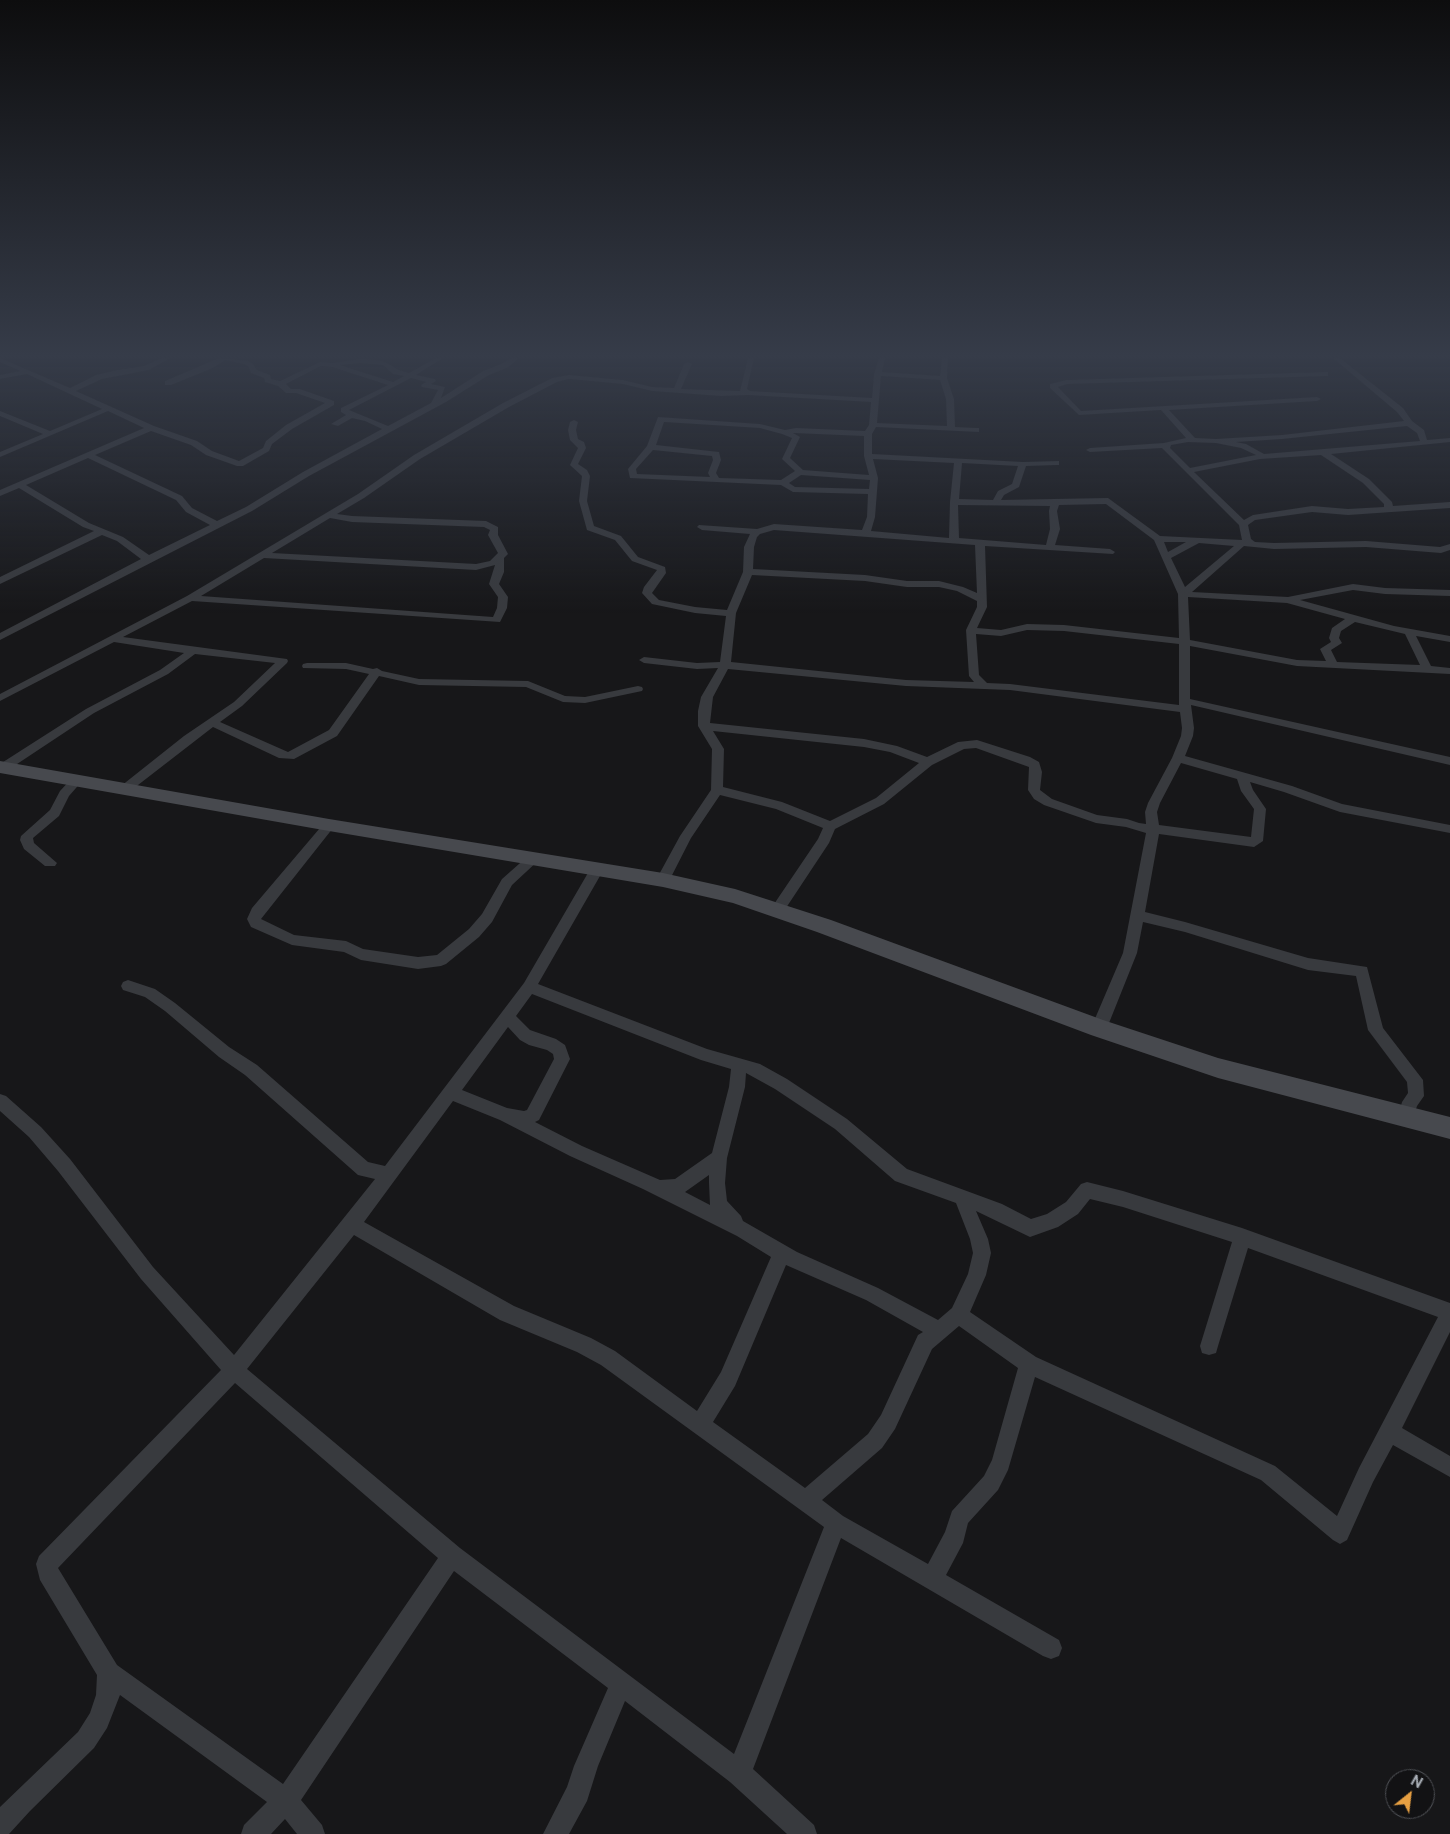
<!DOCTYPE html>
<html>
<head>
<meta charset="utf-8">
<style>
	body { margin:0 }
	#map { position:relative; width:1450px; height:1834px; overflow:hidden; background:#171719; font-family:"Public Sans",sans-serif }
	canvas { display:block }
	.north { position:absolute; left:1385px; top:1769px; width:50px; height:50px; box-sizing:border-box; background:#121214; border:1px solid #4f5156; border-radius:50%; rotate:29deg; font-size:14px; font-weight:700; line-height:20px; text-align:center; color:#aab0b8 }
	.north::after { content:''; display:block; margin:auto; width:18px; height:22px; background:#e69f42; clip-path:polygon(50% 0,100% 100%,50% 72%,0 100%) }
</style>
</head>
<body>
<div id="map">
<canvas width="1450" height="1834"></canvas>
<div class="north">N</div>
</div>
<script>
const context = document.querySelector('canvas').getContext('2d');
context.lineJoin = 'round';
const poly = rows => new Path2D(rows.map(r => 'M' + r).join(''));
function fill(path, color) { context.fillStyle = color; context.fill(path, 'evenodd'); }
fill(poly([
	[0,358,70,388,96,375,117,370,144,366,162,358,170,358,149,370,102,379,76,391,154,426,197,441,212,451,239,461,263,448,266,441,286,425,325,403,296,393,286,393,278,386,265,382,264,378,251,373,248,366,244,364,225,360,213,368,171,385,165,385,165,381,219,358,248,361,253,364,257,370,270,375,271,379,280,381,320,362,333,363,360,359,378,360,387,363,399,370,409,373,436,358,443,358,416,375,435,379,436,381,431,384,445,387,441,398,483,371,501,364,512,358,519,358,507,368,489,375,446,402,309,476,252,511,0,640,0,633,141,559,117,541,102,535,0,584,0,577,94,531,83,527,19,488,0,496,0,490,144,428,108,411,0,457,0,452,43,434,0,416,0,411,50,431,102,409,27,374,0,379,0,375,20,371,0,362,0,358],
	[360,363,383,365,393,374,404,376,393,382,340,365,360,363],
	[321,366,332,367,388,385,341,408,341,412,346,415,331,424,338,426,352,418,365,421,382,429,303,472,246,507,217,521,192,508,182,496,95,455,151,431,191,445,206,455,237,466,243,466,269,451,272,444,292,429,334,405,334,401,300,389,291,389,286,384,321,366],
	[411,378,426,382,421,385,422,387,438,390,431,403,388,426,349,410,411,378],
	[88,458,176,500,186,512,210,525,149,555,123,537,89,523,26,485,88,458],
	[748,358,754,358,747,389,750,391,872,398,874,374,879,358,885,358,882,372,940,376,942,358,948,358,947,378,954,399,955,427,976,428,979,428,979,432,876,427,872,434,872,454,1023,462,1059,461,1059,465,1056,465,1026,466,1019,487,1004,495,1001,500,1108,498,1160,536,1242,540,1239,525,1162,448,1090,452,1086,450,1090,448,1164,443,1186,438,1161,410,1079,415,1050,388,1050,384,1066,380,1325,372,1328,372,1328,376,1067,384,1058,387,1081,411,1317,397,1321,399,1317,401,1169,410,1195,438,1216,439,1282,435,1404,421,1397,412,1333,358,1340,358,1403,408,1412,421,1424,430,1427,440,1450,438,1450,442,1331,454,1369,479,1392,502,1393,506,1450,502,1450,508,1348,515,1312,512,1255,520,1248,525,1251,539,1255,542,1274,543,1366,541,1440,547,1450,544,1450,550,1441,553,1366,547,1274,549,1244,546,1192,592,1288,597,1353,584,1385,588,1450,590,1450,596,1385,594,1353,590,1300,600,1394,626,1450,636,1450,642,1416,636,1431,666,1450,668,1450,674,1297,666,1190,646,1190,699,1450,757,1450,765,1191,705,1194,728,1193,736,1185,756,1292,786,1342,804,1450,825,1450,833,1340,812,1284,792,1250,782,1253,790,1266,809,1263,841,1254,847,1159,834,1145,912,1185,922,1308,958,1367,967,1383,1028,1423,1080,1424,1096,1417,1106,1412,1122,1406,1124,1400,1122,1398,1117,1402,1102,1408,1093,1407,1082,1368,1030,1356,976,1308,970,1185,932,1143,922,1137,953,1107,1028,1104,1032,1099,1034,1094,1032,1091,1028,1123,953,1146,833,1126,827,1096,823,1044,805,1034,799,1028,790,1029,767,976,748,964,749,932,765,884,804,835,829,829,843,782,914,777,915,772,914,770,910,818,839,823,828,776,809,720,795,691,838,668,883,658,883,656,880,680,836,711,790,712,749,698,726,698,711,701,697,718,668,697,669,644,663,639,660,644,657,697,663,720,662,726,616,695,613,652,604,642,593,644,587,657,570,632,561,615,540,587,530,579,501,582,476,570,465,578,448,570,440,568,430,570,422,574,420,578,422,576,430,578,439,584,442,586,448,578,464,587,470,590,476,587,501,594,526,621,536,638,557,665,567,666,573,652,593,659,600,695,607,727,610,743,572,744,547,750,534,702,530,697,527,699,525,757,529,774,524,862,530,867,517,868,494,793,492,781,485,630,478,628,469,647,446,658,417,760,424,785,430,796,428,865,431,869,425,871,402,748,395,721,396,652,391,623,384,569,379,557,382,509,407,420,459,364,498,337,514,352,516,486,521,498,527,498,535,508,554,504,558,504,572,499,584,508,597,507,608,500,622,192,601,123,637,287,659,288,661,287,663,242,706,220,722,288,752,329,730,369,674,346,669,303,668,302,666,303,664,307,663,346,663,373,669,377,668,382,671,419,679,528,681,565,696,585,697,638,686,642,687,643,689,642,691,585,703,563,702,526,687,419,685,379,676,337,736,294,759,279,758,213,727,129,792,121,792,119,789,121,786,184,736,234,702,275,663,195,654,168,674,94,713,8,770,0,770,0,764,86,709,160,670,184,653,114,642,0,701,0,694,187,596,358,494,414,455,503,403,552,378,569,375,623,380,652,387,674,388,684,364,688,362,692,364,681,389,740,391,748,358],
	[881,376,940,380,946,399,947,426,877,423,881,376],
	[664,422,760,428,782,434,792,438,782,459,795,471,781,480,719,478,716,473,721,460,719,452,656,445,664,422],
	[1407,426,1417,433,1420,441,1264,454,1246,444,1236,442,1282,439,1407,426],
	[793,433,864,436,864,456,869,475,803,470,790,458,800,437,793,433],
	[1188,442,1216,443,1241,448,1256,455,1190,468,1170,448,1171,445,1188,442],
	[653,450,712,456,713,460,708,473,710,477,637,474,636,469,653,450],
	[1321,455,1363,483,1384,504,1384,507,1348,509,1312,506,1253,515,1244,520,1194,472,1260,459,1321,455],
	[873,459,954,463,950,502,949,538,871,531,875,517,878,478,873,459],
	[962,463,1018,466,1012,484,998,491,993,500,959,499,962,463],
	[801,475,870,480,869,489,795,487,789,483,801,475],
	[1106,504,1154,540,1178,594,1179,638,1064,625,1027,624,1001,630,977,628,987,607,985,546,1113,554,1115,552,1110,549,1055,545,1060,529,1057,511,1059,505,1106,504],
	[958,505,1050,506,1049,511,1050,529,1046,545,959,538,958,505],
	[330,518,352,522,484,527,490,530,488,535,498,553,490,561,476,564,272,553,330,518],
	[774,530,975,545,977,593,963,587,939,581,907,581,865,575,753,569,754,547,757,537,760,534,774,530],
	[1164,542,1186,542,1168,552,1164,542],
	[1199,543,1234,546,1185,587,1171,558,1199,543],
	[264,558,476,570,495,565,489,584,498,597,497,608,493,617,201,596,264,558],
	[752,575,865,581,907,587,939,587,957,591,977,601,977,607,966,630,969,676,974,682,906,680,731,662,736,613,752,575],
	[1188,597,1287,603,1345,619,1332,628,1329,638,1331,642,1320,649,1326,661,1297,660,1190,640,1188,597],
	[1355,622,1405,634,1420,665,1337,662,1331,650,1342,643,1339,638,1341,631,1355,622],
	[1027,630,1064,631,1179,644,1179,705,1010,684,987,683,979,675,976,634,1001,636,1027,630],
	[728,669,906,686,1010,690,1180,712,1182,728,1181,736,1172,758,1148,803,1145,812,1146,824,1139,823,1127,819,1097,815,1052,799,1040,790,1042,772,1039,762,1030,757,977,740,958,742,927,757,897,746,864,739,710,723,713,697,728,669],
	[713,731,864,747,890,752,919,763,876,798,830,821,782,802,723,787,724,749,713,731],
	[1181,763,1237,779,1241,791,1254,809,1251,837,1159,825,1157,812,1160,803,1181,763],
	[77,776,83,780,69,796,59,816,33,838,34,843,57,863,55,866,45,866,24,849,20,840,21,836,50,810,60,791,73,777,77,776],
	[329,821,333,822,335,825,333,828,261,919,294,935,346,941,363,949,418,957,437,955,469,929,482,914,502,879,528,856,533,854,538,856,540,859,512,885,492,922,479,937,446,964,441,966,418,969,361,960,344,952,292,945,251,927,247,919,252,908,325,822,329,821],
	[597,864,602,866,604,869,538,984,707,1049,760,1064,787,1079,847,1119,907,1169,1002,1204,1031,1219,1047,1214,1066,1202,1081,1184,1087,1182,1123,1191,1242,1228,1450,1303,1450,1332,1402,1428,1450,1456,1450,1477,1393,1445,1373,1482,1347,1540,1340,1544,1333,1540,1261,1480,1035,1377,1008,1470,998,1490,968,1523,963,1543,946,1575,1059,1640,1062,1648,1059,1656,1051,1659,1043,1656,841,1538,753,1769,814,1825,817,1834,787,1834,730,1782,625,1701,598,1766,587,1801,569,1834,543,1834,567,1787,574,1766,608,1688,454,1571,301,1800,322,1825,325,1834,297,1834,285,1819,271,1834,241,1834,244,1825,267,1802,120,1695,107,1728,94,1748,30,1811,9,1834,0,1834,0,1807,78,1732,90,1713,96,1695,97,1675,40,1580,36,1564,39,1556,221,1370,141,1279,58,1171,29,1137,0,1111,0,1094,6,1096,41,1127,70,1159,153,1267,234,1355,375,1179,358,1175,245,1075,219,1057,165,1011,145,997,123,990,121,986,123,982,128,980,155,989,175,1003,229,1047,257,1065,368,1162,385,1166,524,983,592,866,597,864],
	[532,994,701,1060,731,1069,729,1087,712,1153,675,1179,660,1180,582,1146,535,1122,539,1120,570,1059,565,1045,556,1039,530,1030,516,1016,532,994],
	[508,1027,520,1040,529,1045,547,1050,553,1054,554,1059,527,1110,524,1111,507,1108,462,1090,508,1027],
	[746,1073,775,1089,835,1129,895,1181,956,1203,970,1239,973,1253,968,1274,952,1308,938,1320,878,1288,797,1252,743,1221,741,1216,727,1201,725,1183,727,1158,745,1087,746,1073],
	[453,1101,500,1120,570,1156,643,1189,737,1236,771,1257,721,1372,697,1411,615,1351,591,1338,514,1306,364,1222,453,1101],
	[709,1175,709,1183,710,1205,685,1192,709,1175],
	[1090,1199,1123,1207,1232,1242,1200,1346,1202,1353,1209,1355,1216,1353,1218,1346,1248,1248,1438,1317,1359,1468,1337,1516,1275,1466,1036,1357,970,1312,986,1275,991,1253,988,1239,976,1211,1030,1237,1058,1227,1078,1214,1090,1199],
	[354,1235,500,1320,577,1352,601,1365,824,1527,734,1754,460,1548,247,1369,354,1235],
	[786,1265,866,1300,923,1332,918,1335,881,1415,868,1434,805,1488,713,1422,735,1386,786,1265],
	[959,1326,1018,1368,992,1460,984,1476,952,1511,945,1532,928,1564,843,1516,822,1500,882,1448,895,1429,932,1349,959,1326],
	[235,1383,438,1558,283,1784,117,1665,58,1568,235,1383]
]), '#383a3e');
fill(poly([
	[0,761,329,819,663,873,735,889,831,920,1103,1020,1218,1058,1450,1117,1450,1139,1218,1078,1091,1035,817,932,733,903,663,887,329,831,0,773,0,761]
]), '#47494e');
const sky = context.createLinearGradient(0, 0, 0, 614);
sky.addColorStop(0, '#0d0d0e');
sky.addColorStop(0.58, '#363c49');
sky.addColorStop(1, '#363c4900');
context.fillStyle = sky;
context.fillRect(0, 0, 1450, 614);
</script>
</body>
</html>
